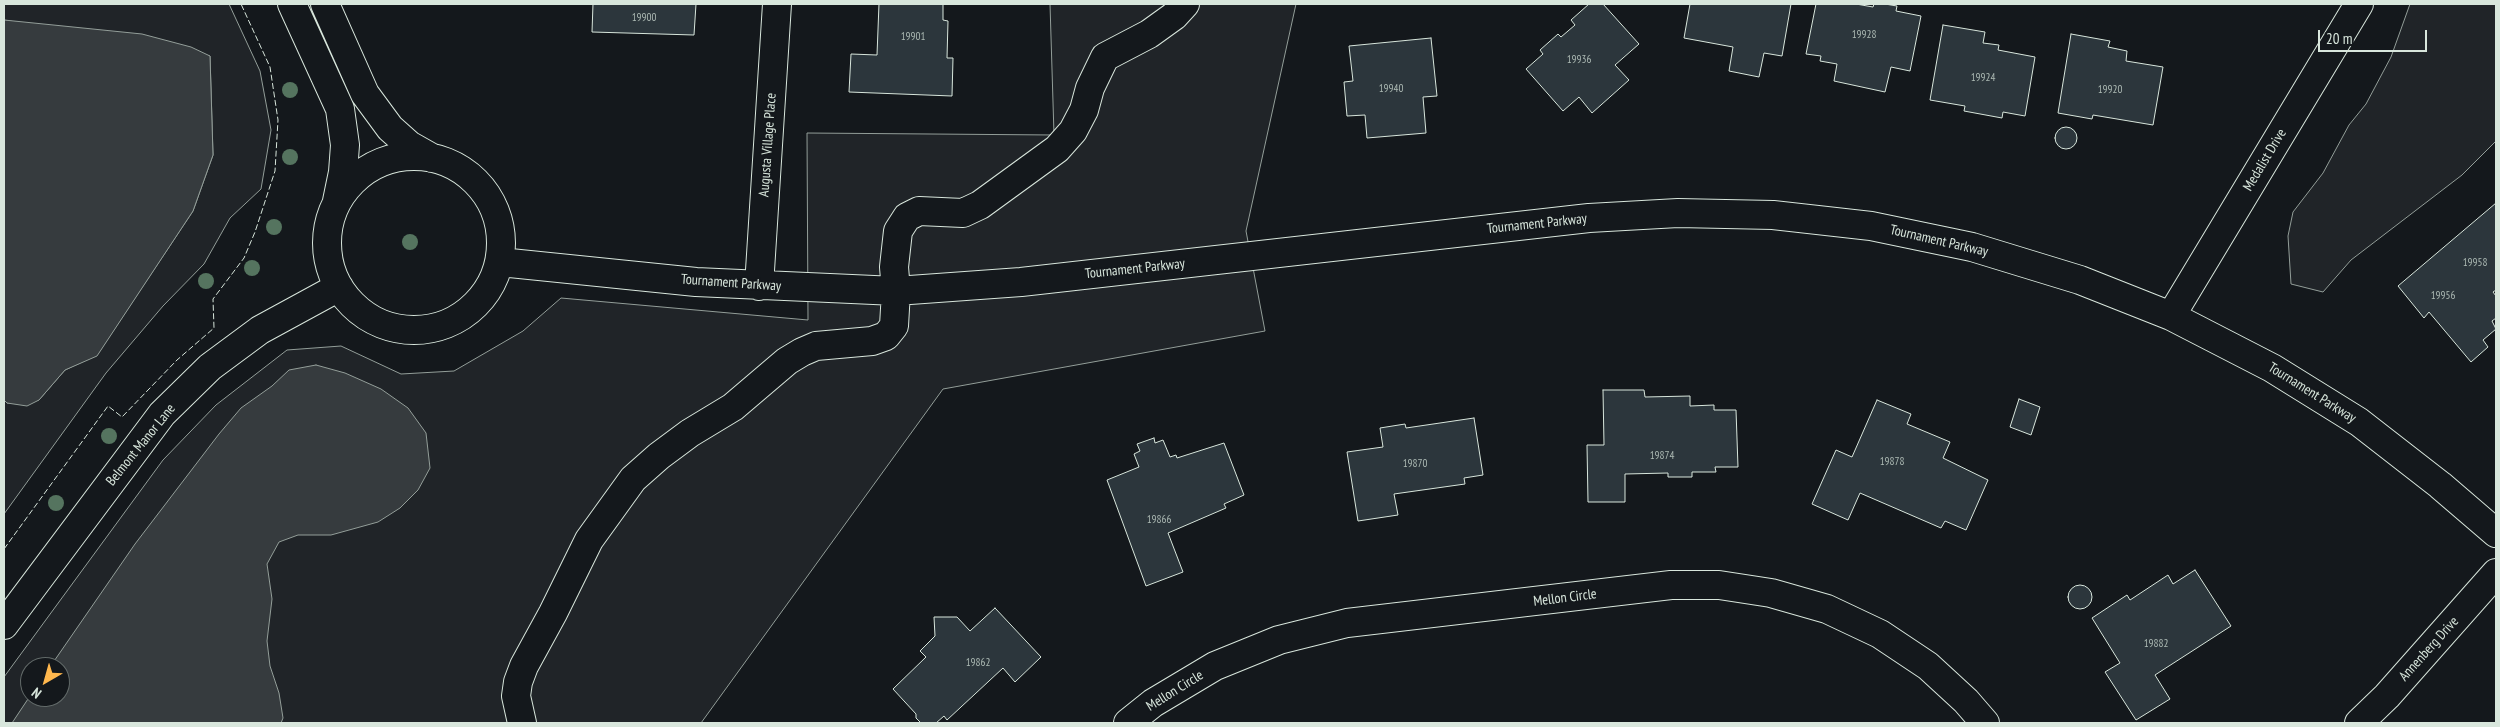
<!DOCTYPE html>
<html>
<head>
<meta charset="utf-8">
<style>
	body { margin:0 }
	#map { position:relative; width:2500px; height:727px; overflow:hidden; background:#14181c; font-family:"PT Sans Narrow",sans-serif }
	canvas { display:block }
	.frame { position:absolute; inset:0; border:5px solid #d8e6dc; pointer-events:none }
	.north { position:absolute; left:20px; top:657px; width:50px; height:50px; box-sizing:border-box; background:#14181c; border:1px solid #626a69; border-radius:50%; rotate:218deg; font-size:14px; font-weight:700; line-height:20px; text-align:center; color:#d8e6dc }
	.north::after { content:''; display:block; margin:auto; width:18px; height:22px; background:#ffb74d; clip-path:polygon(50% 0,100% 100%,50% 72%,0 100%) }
	.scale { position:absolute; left:2318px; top:30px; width:109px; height:22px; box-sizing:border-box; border:2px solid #d8e6dc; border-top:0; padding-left:6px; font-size:15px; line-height:18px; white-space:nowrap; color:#d8e6dc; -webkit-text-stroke:4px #14181c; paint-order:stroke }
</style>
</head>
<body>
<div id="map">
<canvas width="2500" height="727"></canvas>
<div class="frame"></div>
<div class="north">N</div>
<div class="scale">20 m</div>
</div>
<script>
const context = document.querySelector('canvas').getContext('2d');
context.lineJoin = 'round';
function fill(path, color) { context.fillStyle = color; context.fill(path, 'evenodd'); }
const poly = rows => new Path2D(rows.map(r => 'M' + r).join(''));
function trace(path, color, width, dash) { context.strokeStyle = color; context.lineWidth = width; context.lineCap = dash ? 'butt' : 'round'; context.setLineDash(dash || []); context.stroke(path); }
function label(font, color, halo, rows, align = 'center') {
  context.font = font + ' "PT Sans Narrow",sans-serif'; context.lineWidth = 4; context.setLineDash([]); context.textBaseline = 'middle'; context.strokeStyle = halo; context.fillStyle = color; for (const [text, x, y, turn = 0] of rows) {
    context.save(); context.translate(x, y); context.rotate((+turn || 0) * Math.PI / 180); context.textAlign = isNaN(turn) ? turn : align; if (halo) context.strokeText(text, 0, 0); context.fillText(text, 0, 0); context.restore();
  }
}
const green = poly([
	[4,4,229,4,260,71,271,130,261,189,230,218,204,264,163,306,106,373,4,514,4,400,7,403,39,400,65,370,97,355,193,211,213,155,210,56,4,20,4,4],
	[1050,4,1296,4,1246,231,1265,331,943,389,701,723,4,723,4,677,163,460,216,405,287,350,341,346,401,374,454,371,523,331,561,298,808,320,807,133,1054,135,1050,4],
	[30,667,60,667,60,697,30,697,30,667],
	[2410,4,2496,4,2496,141,2462,175,2351,260,2323,292,2291,284,2288,236,2293,212,2323,173,2349,125,2366,104,2391,57,2410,4]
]);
fill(green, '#202428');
trace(green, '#939e99', 1);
const water = poly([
	[4,20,142,34,191,47,210,56,213,155,193,211,97,356,65,370,39,400,27,406,7,403,4,400,4,20],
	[316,365,345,373,381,389,408,408,426,433,430,468,418,490,400,508,378,522,331,535,298,535,279,542,267,564,272,599,267,641,270,666,279,693,283,718,281,723,12,723,30,696,60,697,60,667,50,667,135,544,219,434,241,408,272,386,289,370,316,365]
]);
fill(water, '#363b3e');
trace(water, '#939e99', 1);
const building = poly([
	[593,4,696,4,694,35,592,32,593,4],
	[879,4,943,4,943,20,948,21,947,58,953,58,952,96,849,92,851,54,877,55,879,4],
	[1589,4,1603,4,1639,44,1615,65,1629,80,1592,113,1579,97,1563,111,1526,69,1543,54,1540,50,1558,34,1561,37,1575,25,1571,20,1589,4],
	[1690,4,1791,4,1782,56,1764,53,1759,77,1729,71,1733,47,1684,38,1690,4],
	[1816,4,1856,4,1873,7,1874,4,1885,4,1897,6,1896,11,1921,16,1910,71,1891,67,1885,92,1834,81,1837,64,1820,61,1821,56,1806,54,1816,4],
	[1943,25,1985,32,1983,43,1999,45,1998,50,2035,57,2025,116,2003,112,2002,118,1964,111,1965,106,1930,100,1943,25],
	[2071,34,2110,41,2108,47,2127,51,2126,61,2163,67,2153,125,2093,115,2092,119,2058,113,2071,34],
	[1431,38,1437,96,1423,97,1426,133,1367,138,1365,115,1347,116,1344,82,1353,81,1349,46,1431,38],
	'2055 138a11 11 0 1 1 22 0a11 11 0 1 1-22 0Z',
	[2496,203,2496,290,2493,292,2496,296,2496,318,2492,321,2496,329,2483,340,2488,347,2471,362,2429,312,2424,318,2398,286,2496,203],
	[1603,390,1644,390,1645,397,1690,396,1690,406,1714,405,1714,410,1736,410,1738,467,1715,467,1716,472,1692,472,1692,477,1668,477,1668,473,1625,474,1625,502,1588,502,1587,445,1604,445,1603,390],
	[2019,399,2040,407,2031,435,2010,427,2019,399],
	[1877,400,1911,414,1907,424,1950,442,1943,458,1988,480,1966,530,1945,521,1941,528,1860,493,1848,520,1812,504,1836,450,1852,457,1877,400],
	[1474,418,1483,475,1464,478,1465,484,1394,494,1398,515,1358,521,1347,452,1383,447,1380,428,1405,424,1406,428,1474,418],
	[1154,438,1155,443,1163,440,1170,457,1176,455,1177,458,1224,443,1244,495,1224,504,1226,508,1168,533,1183,572,1146,586,1107,480,1139,467,1134,454,1140,451,1137,444,1154,438],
	[2195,570,2231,626,2155,675,2170,699,2136,720,2105,672,2120,663,2092,618,2127,595,2130,600,2168,575,2173,584,2195,570],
	'2068 597a12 12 0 1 1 24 0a12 12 0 1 1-24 0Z',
	[995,608,1041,657,1015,682,1003,668,947,720,944,716,936,723,921,723,916,718,916,714,893,689,926,657,920,651,935,636,934,617,957,617,970,631,995,608]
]);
fill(building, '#2c363c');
trace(building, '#d8e6dc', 1);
const minor = poly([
	[292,4,340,109,345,145,343,172,337,201],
	[325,4,365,94,390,128,409,145,432,158],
	'327 243a87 87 0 1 1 174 0a87 87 0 1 1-174 0Z',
	[500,262,696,282,896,291,1021,282,1589,218,1678,213,1773,215,1871,226,1972,247,2080,280,2171,316,2272,368,2359,422,2440,485,2496,533],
	[759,286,777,4],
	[2171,316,2359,4],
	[4,625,162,414,210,367,260,330,339,287],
	[522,723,516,696,518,682,524,666,553,613,589,540,633,479,659,456,690,433,733,407,787,361,802,352,816,346,872,341,886,336,894,326,896,291,894,267,898,231,907,217,919,211,963,213,980,205,1057,149,1073,131,1084,110,1090,88,1105,57,1149,34,1174,16,1185,4],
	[1128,723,1153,703,1215,666,1279,640,1347,623,1671,585,1719,585,1771,593,1827,609,1880,634,1928,666,1966,701,1985,723],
	[2359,723,2387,696,2496,573]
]);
trace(minor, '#d8e6dc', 30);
trace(minor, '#14181c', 28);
trace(poly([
	[4,549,108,406,122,417,177,360,214,328,213,299,244,258,255,232,275,171,278,120,270,67,241,4]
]), '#d8e6dc', 1, [6, 2.5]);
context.fillStyle = '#55745f';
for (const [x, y] of [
	[290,90],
	[290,157],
	[274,227],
	[410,242],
	[252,268],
	[206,281],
	[109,436],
	[56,503]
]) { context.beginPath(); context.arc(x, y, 8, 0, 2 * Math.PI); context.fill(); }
label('11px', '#adbab4', null, [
	["19900",644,18],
	["19928",1864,35],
	["19901",913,37],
	["19936",1579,60],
	["19924",1983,78],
	["19940",1391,89],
	["19920",2110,90],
	["19958",2475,263],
	["19956",2443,296],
	["19874",1662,456],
	["19878",1892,462],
	["19870",1415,464],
	["19866",1159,520],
	["19882",2156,644],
	["19862",978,663]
]);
label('14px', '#d8e6dc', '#14181c', [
	["Augusta Village Place",768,145,-86],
	["Medalist Drive",2265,160,-59],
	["Tournament Parkway",1537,224,-6],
	["Tournament Parkway",1939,241,13],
	["Tournament Parkway",1135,269,-6],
	["Tournament Parkway",731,283,4],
	["Tournament Parkway",2312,393,32],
	["Belmont Manor Lane",141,445,-51],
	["Mellon Circle",1565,598,-7],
	["Annenberg Drive",2429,649,-48],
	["Mellon Circle",1175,691,-32]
]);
</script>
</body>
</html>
